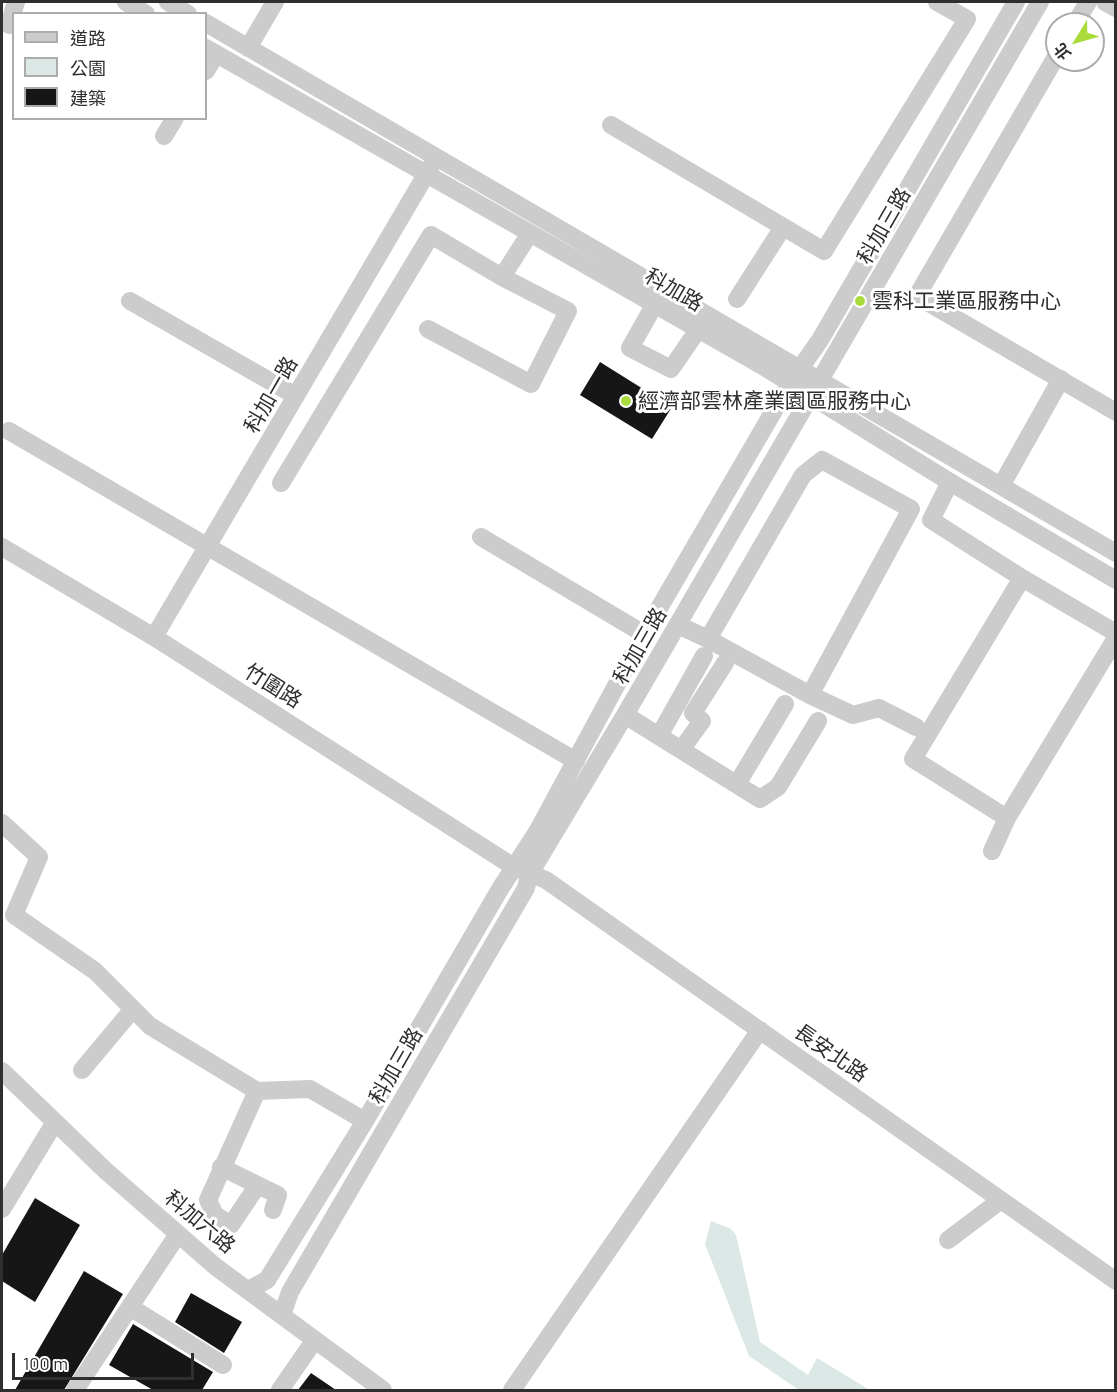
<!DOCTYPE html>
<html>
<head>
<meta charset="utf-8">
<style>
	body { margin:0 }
	#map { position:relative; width:1117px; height:1392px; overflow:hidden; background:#fff; font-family:Barlow,"Noto Sans TC",sans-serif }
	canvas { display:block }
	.frame { position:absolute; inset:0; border:3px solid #2f2f2f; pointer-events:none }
	.legend { position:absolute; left:12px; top:12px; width:195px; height:108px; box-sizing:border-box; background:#fff; border:2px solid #acacac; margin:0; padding:8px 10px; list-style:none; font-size:18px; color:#2f2f2f }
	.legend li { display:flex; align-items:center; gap:12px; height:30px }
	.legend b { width:30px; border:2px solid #acacac }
	.north { position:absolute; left:1045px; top:12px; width:60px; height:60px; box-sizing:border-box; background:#fff; border:2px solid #acacac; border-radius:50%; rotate:233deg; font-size:16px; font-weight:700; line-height:24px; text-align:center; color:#2f2f2f }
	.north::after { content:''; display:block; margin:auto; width:21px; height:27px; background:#a9dc3b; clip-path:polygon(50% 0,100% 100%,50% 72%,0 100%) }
	.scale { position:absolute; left:12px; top:1353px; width:182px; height:27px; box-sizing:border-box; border:3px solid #2f2f2f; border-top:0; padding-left:8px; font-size:18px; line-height:21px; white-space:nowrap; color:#2f2f2f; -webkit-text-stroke:4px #fff; paint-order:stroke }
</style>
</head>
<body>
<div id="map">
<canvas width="1117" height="1392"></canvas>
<div class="frame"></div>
<ul class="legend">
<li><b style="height:8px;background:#ccc"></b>道路</li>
<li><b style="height:16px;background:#dbe8e6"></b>公園</li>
<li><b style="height:16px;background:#161616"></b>建築</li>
</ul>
<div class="north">北</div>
<div class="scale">100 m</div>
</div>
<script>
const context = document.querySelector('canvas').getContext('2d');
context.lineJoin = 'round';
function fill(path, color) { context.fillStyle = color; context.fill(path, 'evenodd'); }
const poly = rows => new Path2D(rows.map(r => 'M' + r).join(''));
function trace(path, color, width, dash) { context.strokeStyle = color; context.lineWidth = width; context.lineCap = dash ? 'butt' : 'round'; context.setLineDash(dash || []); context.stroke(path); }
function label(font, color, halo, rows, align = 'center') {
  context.font = font + ' Barlow,"Noto Sans TC",sans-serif'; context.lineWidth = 6; context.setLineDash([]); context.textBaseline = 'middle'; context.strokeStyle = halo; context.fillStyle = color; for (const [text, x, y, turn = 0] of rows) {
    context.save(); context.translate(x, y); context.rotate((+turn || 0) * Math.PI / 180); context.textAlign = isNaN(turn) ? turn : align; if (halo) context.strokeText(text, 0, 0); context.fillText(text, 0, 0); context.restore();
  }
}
fill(poly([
	[711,1221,731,1229,736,1235,760,1342,808,1375,817,1358,870,1390,799,1390,749,1356,705,1244]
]), '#dbe8e6');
fill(poly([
	[600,362,672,407,652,439,580,395],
	[35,1198,80,1225,35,1302,2,1281,2,1255],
	[84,1271,123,1294,64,1390,15,1390],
	[191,1293,242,1322,224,1353,175,1322],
	[133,1324,213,1372,202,1390,153,1390,109,1365],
	[311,1373,336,1390,298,1390]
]), '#161616');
trace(poly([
	[126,2,146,14],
	[168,2,188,14],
	[1105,2,1116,8],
	[206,23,1116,553],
	[1075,24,1088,2],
	[9,25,16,2],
	[206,48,766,368,950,482,1116,580],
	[248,48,275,2],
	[1057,55,917,296,1116,412],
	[206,71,216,54],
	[611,125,824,251,967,19,937,2],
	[164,136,175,118],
	[660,295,630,348,671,369,704,321],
	[737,299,783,227],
	[130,301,296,396],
	[428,329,531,384,568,311,502,277,530,233],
	[9,431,576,761],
	[950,482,931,520,1022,578,1116,633],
	[281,483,431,235,502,277],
	[1001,486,1061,379],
	[481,537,644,634],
	[2,547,154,637,514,867,546,880,1116,1281],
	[1022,578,913,759,1007,818,1116,638],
	[678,625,708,639,803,475,822,460,911,509,810,695,853,715,879,708,916,727],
	[154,637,431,166],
	[708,639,810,695],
	[625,715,760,799,778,787,818,721],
	[659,736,704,656],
	[681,750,702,721,693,713,725,663],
	[737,784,785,704],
	[2,823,39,857,14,915,95,971,150,1026,257,1091,310,1089,365,1121],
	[992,851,1007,818],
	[82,1070,133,1009],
	[2,1071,106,1171,216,1267,383,1390],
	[257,1091,208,1200,215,1215,231,1225,257,1186],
	[221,1167,278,1195,273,1210],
	[2,1209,55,1122],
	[948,1240,1001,1200],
	[250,1289,267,1280,365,1121,500,889,537,832,644,634,790,383,820,340,1016,2],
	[130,1307,223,1365],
	[282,1315,290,1292,526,888,529,875,625,715,1040,2],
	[75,1390,178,1234],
	[280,1390,314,1341],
	[512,1390,760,1030]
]), '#ccc', 18);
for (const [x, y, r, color] of [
	[860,301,6,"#a9dc3b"],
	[626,401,6,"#a9dc3b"]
]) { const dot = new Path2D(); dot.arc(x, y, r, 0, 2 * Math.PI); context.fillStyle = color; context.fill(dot); trace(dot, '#fff', 2); }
label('21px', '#2f2f2f', '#fff', [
	["科加三路",884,226,-60],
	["科加路",674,290,30],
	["科加一路",271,395,-60],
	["科加三路",640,646,-60],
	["竹圍路",273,686,32],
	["長安北路",831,1053,35],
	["科加三路",396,1066,-60],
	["科加六路",200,1222,40]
]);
label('21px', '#2f2f2f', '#fff', [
	["雲科工業區服務中心",872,301],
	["經濟部雲林產業園區服務中心",638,401]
], 'left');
</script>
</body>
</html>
